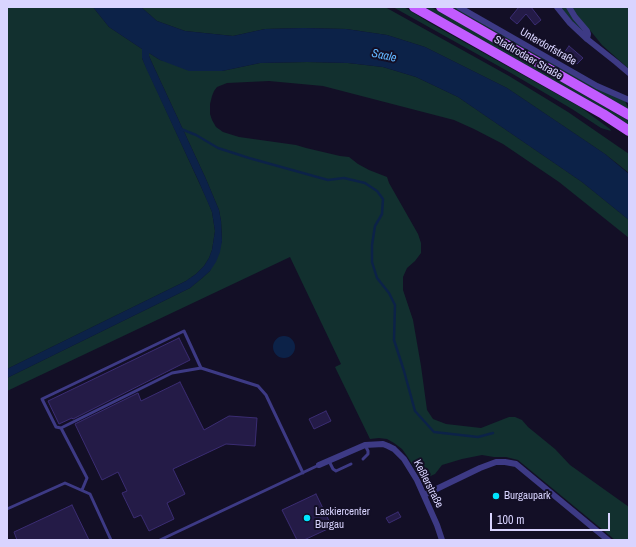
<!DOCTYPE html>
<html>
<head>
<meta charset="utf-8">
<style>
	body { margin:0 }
	#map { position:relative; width:636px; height:547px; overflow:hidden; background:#130f26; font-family:"Archivo Narrow",sans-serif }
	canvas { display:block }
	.frame { position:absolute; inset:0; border:8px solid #d9d4ff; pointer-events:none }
	.scale { position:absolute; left:490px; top:513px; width:120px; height:18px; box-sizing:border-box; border:2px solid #d9d4ff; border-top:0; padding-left:5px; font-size:12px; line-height:14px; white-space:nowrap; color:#d9d4ff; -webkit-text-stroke:3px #130f26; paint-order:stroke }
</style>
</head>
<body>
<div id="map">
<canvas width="636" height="547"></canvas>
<div class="frame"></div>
<div class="scale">100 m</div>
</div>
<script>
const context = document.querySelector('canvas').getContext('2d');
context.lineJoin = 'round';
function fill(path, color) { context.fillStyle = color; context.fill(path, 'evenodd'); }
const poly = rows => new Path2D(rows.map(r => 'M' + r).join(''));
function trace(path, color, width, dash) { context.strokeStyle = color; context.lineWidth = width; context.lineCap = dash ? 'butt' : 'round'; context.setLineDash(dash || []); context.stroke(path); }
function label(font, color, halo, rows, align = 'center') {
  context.font = font + ' "Archivo Narrow",sans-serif'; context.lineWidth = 4; context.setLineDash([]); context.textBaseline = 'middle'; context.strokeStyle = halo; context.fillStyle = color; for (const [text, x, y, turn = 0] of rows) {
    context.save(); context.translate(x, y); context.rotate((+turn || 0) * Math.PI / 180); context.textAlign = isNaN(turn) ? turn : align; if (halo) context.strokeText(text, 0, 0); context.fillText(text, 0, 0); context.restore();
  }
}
fill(poly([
	[7,7,93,7,109,27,142,49,142,58,208,202,212,212,215,231,212,250,209,258,204,266,196,274,186,281,7,369],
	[141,7,385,7,509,76,568,112,629,154,629,173,605,154,507,88,425,47,387,35,346,29,303,28,265,29,233,36,185,31,157,21],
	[393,7,404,7,428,22,580,107,610,129,611,131,601,128,572,109,511,73],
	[423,7,431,7,476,32,629,121,629,125],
	[451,7,455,7,567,72,625,101,629,110,588,86],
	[560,7,629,7,629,69,602,45,589,29,583,32,572,21],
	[149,53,160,60,222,71,260,63,307,62,348,63,383,67,416,77,458,97,582,182,629,220,629,238,559,182,503,144,474,129,454,120,323,86,269,81,227,83,217,87,214,91,212,96,210,104,210,114,212,120,216,127,223,132,239,137,296,145,306,148,340,156,349,157,358,164,369,170,387,177,389,183,418,234,421,243,421,253,415,261,407,268,403,277,403,290,413,320,421,366,427,410,433,419,446,424,481,428,509,417,515,417,522,420,528,427,555,449,570,465,629,507,629,540,615,540,518,460,506,457,494,457,482,455,462,459,442,465,435,474,422,480,407,456,402,449,394,443,387,439,379,438,370,439,335,367,341,364,290,257,7,391,7,378,190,288,201,279,210,271,222,241,221,221,219,210,206,179,153,65,149,56]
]), '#12302f');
fill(poly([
	[93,7,141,7,157,21,185,31,233,36,265,29,303,28,346,29,387,35,425,47,507,88,605,154,629,174,629,220,582,182,458,97,416,77,383,67,348,63,307,62,260,63,222,71,189,71,160,60,149,53,149,56,153,65,206,179,219,210,221,221,222,241,220,252,216,262,210,271,201,279,190,288,7,378,7,369,186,281,196,274,204,266,209,258,212,250,215,231,212,212,199,182,146,68,142,58,142,49,109,27],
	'273 347a11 11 0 1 1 22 0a11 11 0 1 1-22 0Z'
]), '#0c2248');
trace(poly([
	[181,129,196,135,218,148,249,158,328,180,344,178,365,183,377,191,383,199,382,214,375,226,372,245,372,262,377,278,389,293,395,305,394,340,404,371,415,411,434,432,478,437,493,433]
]), '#0c2248', 2.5);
const building = poly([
	[519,7,531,7,541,20,535,25,526,14,517,24,510,18,519,7],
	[569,46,583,58,577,64,564,53,569,46],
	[179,338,190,360,73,419,72,418,59,424,48,401,179,338],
	[180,382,204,430,229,416,257,418,255,446,226,444,173,469,185,494,167,503,174,519,149,531,141,515,134,518,122,493,127,491,118,472,102,480,75,424,138,393,141,401,180,382],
	[326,411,331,421,314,429,309,419,326,411],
	[316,494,332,527,304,540,297,540,282,510,316,494],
	[72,505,89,540,17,540,14,532,72,505],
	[398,512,401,517,389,523,386,518,398,512]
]);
fill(building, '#241b47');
trace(building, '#3b2d73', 1);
trace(poly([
	[61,428,56,427,42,399,184,331,201,368],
	[363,459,368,454,368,451,365,445],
	[329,461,333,469,336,471,351,464],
	[82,490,87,478,61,428,172,373,201,368,258,386,266,395,303,473],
	[7,509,65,483,90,494,111,540],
	[160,540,319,465]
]), '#3d3a85', 3);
trace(poly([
	[459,7,597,86,629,100],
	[557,7,570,23,587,39,616,62,629,73],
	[569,7,575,17,587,31,588,34,587,39],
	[319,465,365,445,383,444,388,446,394,449,404,459,417,480,437,525,442,540],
	[424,495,480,468,496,462,505,462,516,464,608,540]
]), '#3d3a85', 6);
trace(poly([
	[414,7,603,114,629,131],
	[441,7,629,115]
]), '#c25bff', 10);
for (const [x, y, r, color] of [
	[496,496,4,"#00e5ff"],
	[307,518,4,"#00e5ff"]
]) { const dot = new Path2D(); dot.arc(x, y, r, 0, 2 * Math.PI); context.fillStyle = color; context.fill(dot); trace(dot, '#130f26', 1.5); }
label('11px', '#d9d4ff', '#130f26', [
	["Unterdorfstraße",548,47,30],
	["Stadtrodaer Straße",528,58,30],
	["Keßlerstraße",428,484,63]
]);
label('11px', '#d9d4ff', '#130f26', [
	["Burgaupark",504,496],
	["Lackiercenter",315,512],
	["Burgau",315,525]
], 'left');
label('italic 12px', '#62b6ff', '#130f26', [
	["Saale",384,56,12]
]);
</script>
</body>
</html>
